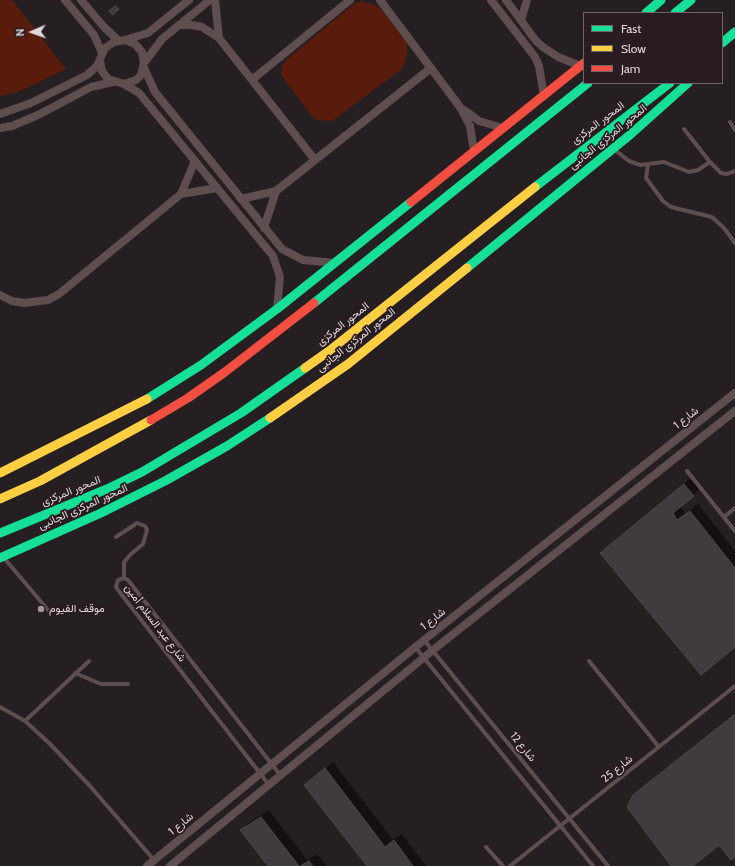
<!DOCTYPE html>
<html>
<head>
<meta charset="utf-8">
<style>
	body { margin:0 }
	#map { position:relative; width:735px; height:866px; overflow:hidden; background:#261f22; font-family:Cabin,sans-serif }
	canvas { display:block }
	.legend { position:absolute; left:583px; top:12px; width:140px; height:72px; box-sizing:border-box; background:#291c21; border:1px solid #72666b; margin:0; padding:5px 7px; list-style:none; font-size:12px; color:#e0d6da }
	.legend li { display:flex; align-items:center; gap:8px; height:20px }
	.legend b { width:20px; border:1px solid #72666b }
	.north { position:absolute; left:12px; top:12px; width:40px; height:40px; -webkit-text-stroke:3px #291c21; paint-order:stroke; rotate:268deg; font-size:11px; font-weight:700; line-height:16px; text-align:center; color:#e0d6da }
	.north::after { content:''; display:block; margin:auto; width:14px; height:18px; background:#e0d6da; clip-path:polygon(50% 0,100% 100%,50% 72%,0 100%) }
</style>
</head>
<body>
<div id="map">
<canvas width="735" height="866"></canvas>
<ul class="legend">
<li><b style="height:5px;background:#16e098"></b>Fast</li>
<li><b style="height:5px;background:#ffcf43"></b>Slow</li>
<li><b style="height:5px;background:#f24e42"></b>Jam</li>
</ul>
<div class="north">N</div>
</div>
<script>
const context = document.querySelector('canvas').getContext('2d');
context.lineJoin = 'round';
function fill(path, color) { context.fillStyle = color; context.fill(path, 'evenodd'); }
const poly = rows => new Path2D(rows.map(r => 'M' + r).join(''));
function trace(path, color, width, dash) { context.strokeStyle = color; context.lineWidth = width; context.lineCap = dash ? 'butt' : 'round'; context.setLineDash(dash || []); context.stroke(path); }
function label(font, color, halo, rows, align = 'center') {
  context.font = font + ' Cabin,Vazirmatn,sans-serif'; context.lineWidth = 3.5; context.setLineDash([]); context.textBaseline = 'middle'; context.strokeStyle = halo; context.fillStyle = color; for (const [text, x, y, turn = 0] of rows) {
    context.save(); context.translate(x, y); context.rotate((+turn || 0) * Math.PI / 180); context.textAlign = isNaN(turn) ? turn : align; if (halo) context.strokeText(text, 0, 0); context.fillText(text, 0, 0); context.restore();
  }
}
fill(poly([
	[0,0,12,0,66,69,18,92,0,96],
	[362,1,379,7,407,42,407,53,404,65,402,69,332,121,317,120,311,115,284,79,281,73,282,66,286,60,355,3]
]), '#591c0c');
fill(poly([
	[692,477,701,488,681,506,685,514,698,504,735,551,735,646,601,553],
	[735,713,735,855,719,844,691,866,672,866,633,795],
	[333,762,393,840,402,834,426,866,368,866,305,785],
	[269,810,307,860,317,854,327,866,269,866,241,830,248,823]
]), '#0007');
const building = poly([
	[115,6,119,9,113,15,109,11,115,6],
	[684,484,694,496,673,513,677,520,690,511,735,568,735,647,701,675,600,553,684,484],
	[735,714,735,857,731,860,719,845,693,866,671,866,627,807,633,795,735,714],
	[325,768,385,847,394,840,413,866,367,866,304,785,325,768],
	[261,817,299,866,268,866,240,830,261,817],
	[309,861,313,866,300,866,309,861]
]);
fill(building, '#403b3e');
trace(building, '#4d484b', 1);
trace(poly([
	[730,122,735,130],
	[684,129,710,162,721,173,727,174,735,171],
	[615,150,629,161,640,165,664,162,689,172,698,170,710,162],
	[648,164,646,178,663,201,671,207,712,217,724,228,735,243],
	[687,471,735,531],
	[724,517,735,508],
	[116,537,137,523,145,526,147,530,143,544,131,554,124,562,124,578],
	[4,558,48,610],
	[424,640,608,866],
	[415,647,593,866],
	[589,661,659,747],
	[75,673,101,684,128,684],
	[0,707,25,721,49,743,90,786,154,860],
	[25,721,89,661],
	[269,785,118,590,116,587,118,580,124,578,128,580,281,776],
	[486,847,503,866],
	[510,866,735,686]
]), '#5f4e50', 4);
trace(poly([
	[65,0,94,35,102,53],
	[81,0,104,27,119,41],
	[215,0,219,38],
	[380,0,460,107,470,126,474,151],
	[491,0,535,57,539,66,544,96],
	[506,0,536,41,543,47,558,57,581,66],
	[521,20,527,0],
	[179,25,191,25,202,27,219,38,315,160],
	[125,40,148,33,189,0],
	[144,63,162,39,210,0],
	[144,68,155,92,282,249,303,260,335,263],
	[253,79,350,0],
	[124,84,139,93,144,99,273,256,280,277,277,309],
	[464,110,479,121,503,128],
	[0,114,31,103,87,75,97,66,105,48,114,42,125,40,135,44,142,52,144,63,141,75,136,80,124,84,108,79,102,71,100,61],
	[0,128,12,126,38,115,91,87,113,82],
	[181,194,217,188],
	[241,199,276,191,431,68],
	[264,228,276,191],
	[0,295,12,301,24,303,48,300,59,294,181,194,195,161],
	[147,866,424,640,735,393],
	[170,866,433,650,735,411]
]), '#5f4e50', 8);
trace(poly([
	[646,13,661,0],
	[675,13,691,0],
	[722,43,735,32],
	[535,187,670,83],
	[467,268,631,134,688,83],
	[314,303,588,83],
	[147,399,201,365,277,309,411,202],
	[0,533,107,489,142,472,241,413,305,368],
	[0,558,101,513,165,481,227,446,270,418]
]), '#16e098', 9);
trace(poly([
	[305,368,329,351,535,187],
	[270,418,348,364,467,268],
	[0,473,147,399],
	[0,499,40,481,151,420]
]), '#ffcf43', 9);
trace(poly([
	[411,202,584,63],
	[151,420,188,398,225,372,314,303]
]), '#f24e42', 9);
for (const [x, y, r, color] of [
	[41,609,4,"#9f969a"]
]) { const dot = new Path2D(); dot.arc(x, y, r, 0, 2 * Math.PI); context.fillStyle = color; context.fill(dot); trace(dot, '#291c21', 1.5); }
label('11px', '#e0d6da', '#291c21', [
	["المحور المركزى",598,123,-37],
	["المحور المركزى الجانبى",608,137,-39],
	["المحور المركزى",343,324,-38],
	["المحور المركزى الجانبى",356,340,-38],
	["شارع 1",686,418,-38],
	["المحور المركزى",71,491,-22],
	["المحور المركزى الجانبى",83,507,-24],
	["شارع 1",433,619,-38],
	["شارع عبد السلام أمين",155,623,53],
	["شارع 12",523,747,51],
	["شارع 25",617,769,-39],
	["شارع 1",181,824,-39]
]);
label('11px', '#e0d6da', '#291c21', [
	["موقف الفيوم",49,609]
], 'left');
</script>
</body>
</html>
